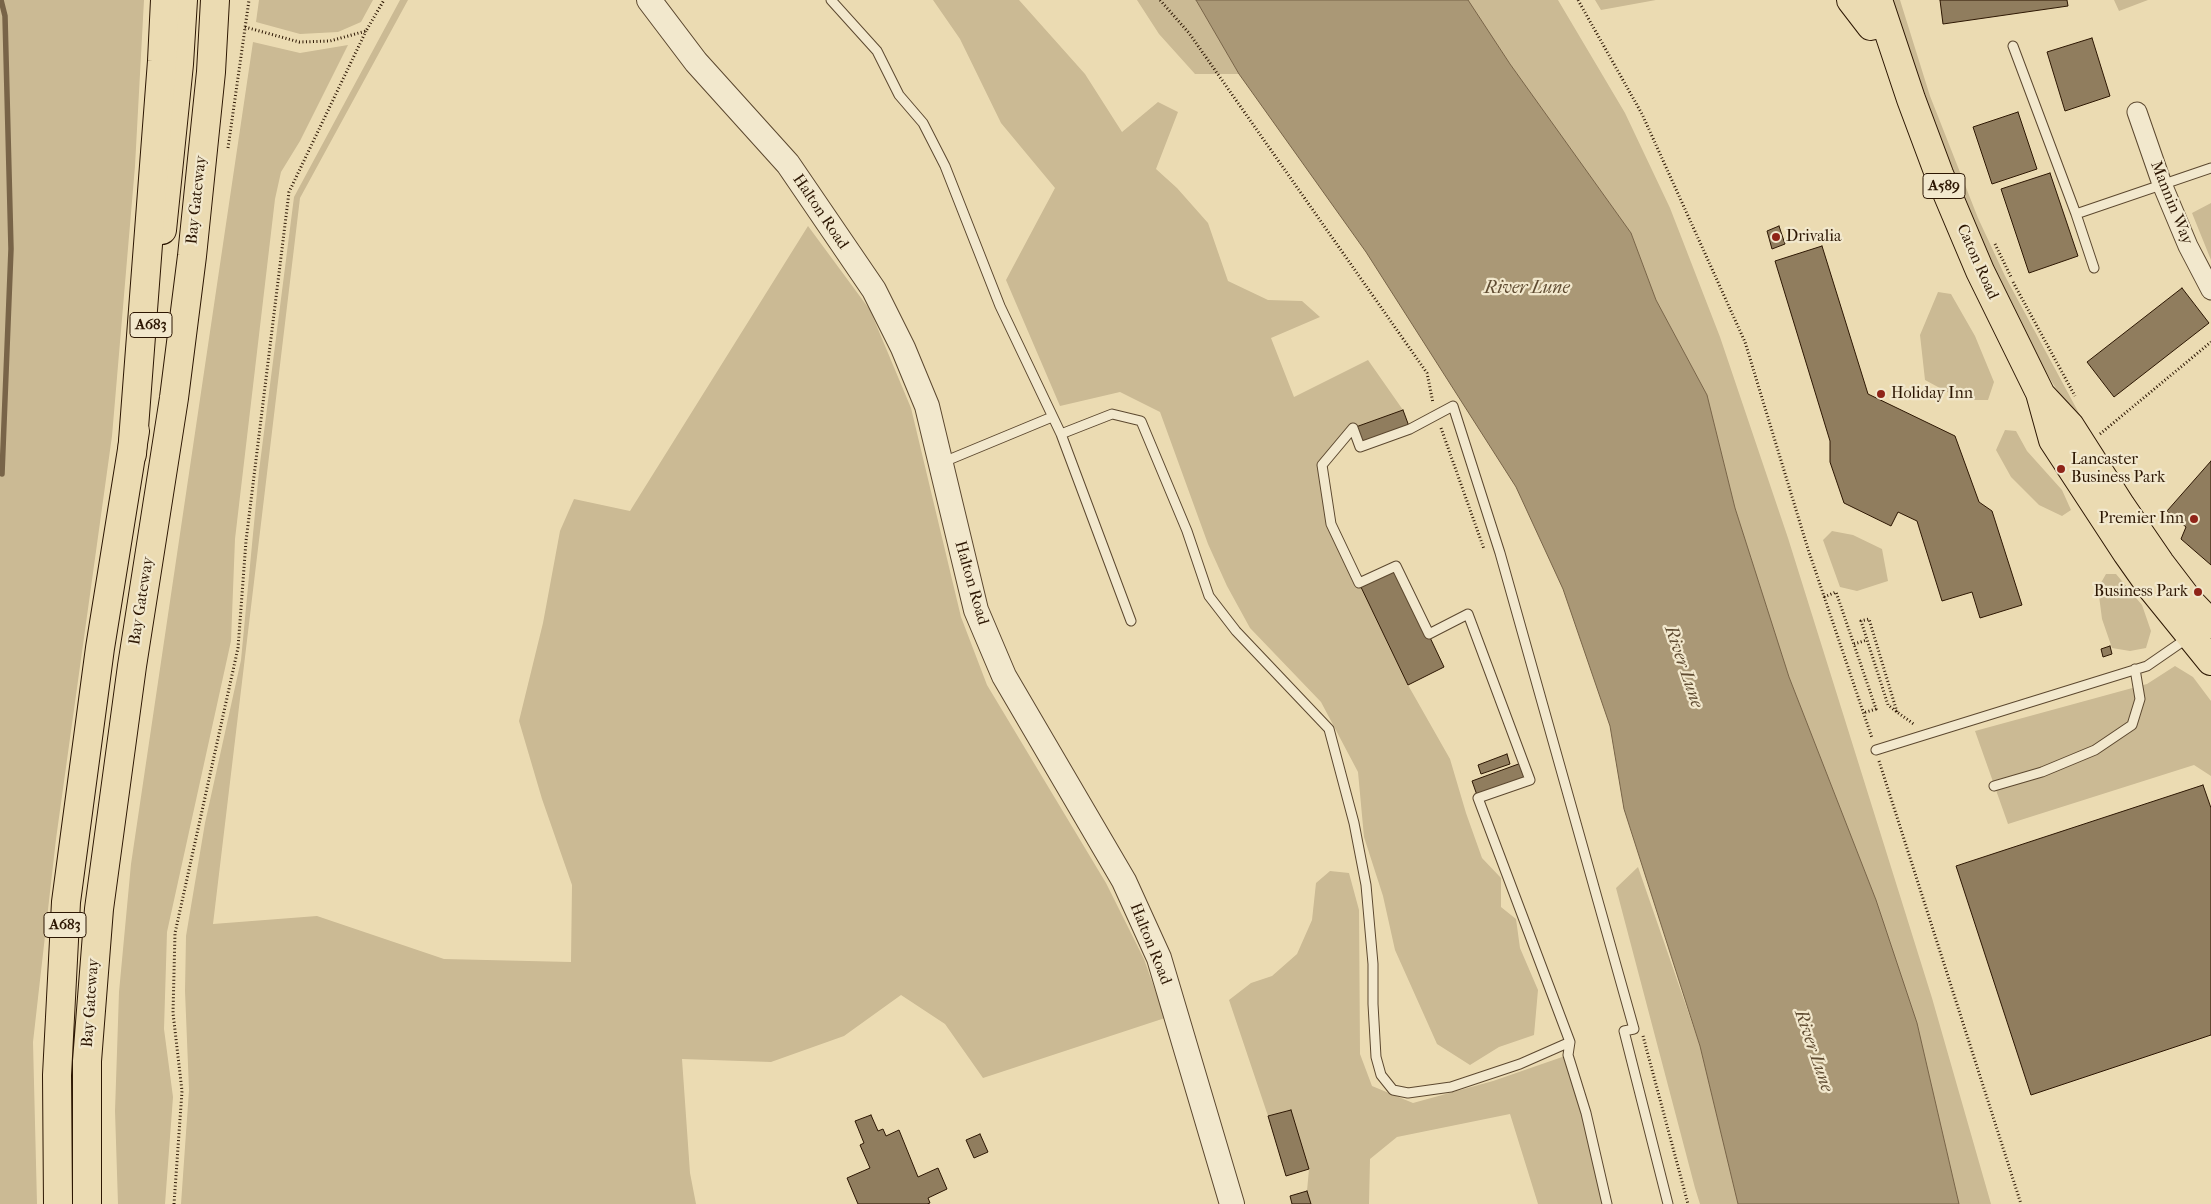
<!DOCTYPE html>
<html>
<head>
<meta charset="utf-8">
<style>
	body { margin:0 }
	canvas { display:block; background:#ebdbb2 }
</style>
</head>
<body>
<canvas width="2211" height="1204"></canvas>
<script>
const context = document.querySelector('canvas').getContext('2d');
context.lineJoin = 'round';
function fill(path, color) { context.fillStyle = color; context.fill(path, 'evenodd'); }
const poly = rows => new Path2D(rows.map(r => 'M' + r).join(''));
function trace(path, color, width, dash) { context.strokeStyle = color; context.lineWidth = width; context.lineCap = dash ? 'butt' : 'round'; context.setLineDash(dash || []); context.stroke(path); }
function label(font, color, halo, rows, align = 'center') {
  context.font = font + ' "IM FELL French Canon",serif'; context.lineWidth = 4.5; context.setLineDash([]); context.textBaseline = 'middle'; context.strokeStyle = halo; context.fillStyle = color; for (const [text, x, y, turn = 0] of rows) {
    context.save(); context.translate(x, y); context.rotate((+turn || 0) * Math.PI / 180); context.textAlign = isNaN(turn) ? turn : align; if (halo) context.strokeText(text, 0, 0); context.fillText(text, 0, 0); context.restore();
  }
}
fill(poly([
	[0,0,144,0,135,166,112,436,56,839,33,1042,37,1204,0,1204],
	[259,0,373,0,361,22,338,32,300,34,256,22],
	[400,0,408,0,300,198,213,924,317,916,444,959,571,962,572,885,542,799,519,721,543,623,560,531,574,499,630,511,808,226,870,310,911,408,961,617,987,685,1106,883,1144,959,1165,1018,983,1078,945,1024,901,995,844,1036,771,1062,682,1059,690,1173,696,1204,181,1204,189,1090,185,991,186,936,205,823,241,660,259,471,294,197],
	[933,0,1019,0,1085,74,1122,132,1158,102,1178,112,1156,169,1177,188,1208,223,1228,281,1268,300,1302,301,1320,317,1271,338,1294,397,1368,360,1403,410,1354,428,1322,465,1331,524,1408,685,1450,759,1466,813,1482,858,1501,878,1501,907,1516,919,1520,948,1538,990,1534,1035,1499,1047,1470,1065,1437,1044,1395,950,1383,896,1364,837,1358,772,1321,702,1250,628,1227,586,1208,544,1160,412,1120,392,1060,406,1006,280,1055,188,1001,123,960,39],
	[1137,0,1196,0,1239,74,1195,74,1159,34],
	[1468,0,1558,0,1625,113,1670,208,1720,337,1788,538,1932,998,1991,1204,1959,1204,1917,1023,1876,900,1789,677,1735,508,1707,395,1656,300,1631,233,1510,64],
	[1595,0,1656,0,1601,10],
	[1884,0,1900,0,1930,96,1978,218,2005,276,2088,430,2084,434,2044,369,2008,302,1951,170],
	[2114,0,2148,0,2119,11],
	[253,42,300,53,348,45,300,141,281,172,275,199,235,539,231,641,167,932,164,1029,173,1097,165,1204,118,1204,115,1111,119,992,131,864],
	[2211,203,2211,260,2192,213],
	[1938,292,1951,294,1975,336,1994,382,1988,400,1962,400,1925,380,1920,335],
	[2005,430,2016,431,2027,451,2062,490,2071,510,2062,516,2039,505,2011,477,1996,450],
	[1832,531,1853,535,1882,549,1888,581,1857,591,1840,587,1823,540],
	[2106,574,2116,574,2142,605,2151,631,2146,648,2130,651,2112,648,2102,619,2098,588],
	[2175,666,2193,677,2211,701,2211,776,2194,765,2008,824,1975,731,2147,684],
	[1638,867,1700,1046,1738,1204,1700,1204,1695,1188,1616,888],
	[1330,871,1349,873,1359,910,1360,1054,1372,1086,1413,1103,1493,1081,1568,1055,1607,1204,1538,1204,1510,1114,1397,1137,1370,1159,1369,1204,1311,1204,1307,1191,1309,1169,1291,1110,1268,1116,1229,1000,1251,983,1272,976,1297,954,1312,920,1316,883]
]), '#cbba94');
const water = poly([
	[1196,0,1468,0,1510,64,1631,233,1656,300,1707,395,1735,508,1789,677,1876,900,1917,1023,1959,1204,1738,1204,1700,1046,1624,809,1610,726,1563,589,1516,487,1366,252,1239,74,1196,0]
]);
fill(water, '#aa9876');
trace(water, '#786448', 1);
trace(poly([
	[1,0,5,16,11,249,2,474]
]), '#786448', 5.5);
const building = poly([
	[1940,0,2067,0,2068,6,1943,24,1940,0],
	[2092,38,2110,96,2065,111,2047,52,2092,38],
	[2018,112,2037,169,1992,184,1973,127,2018,112],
	[2050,173,2078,256,2029,273,2001,189,2050,173],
	[1779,226,1785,244,1772,249,1767,231,1779,226],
	[1822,246,1868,394,1955,436,1979,502,1992,511,2022,605,1980,618,1972,592,1942,601,1917,521,1898,512,1891,526,1844,503,1830,462,1830,441,1775,261,1822,246],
	[2182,288,2209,323,2114,397,2087,362,2182,288],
	[1403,410,1410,429,1360,447,1353,428,1403,410],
	[2211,461,2211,565,2181,539,2186,527,2167,511,2211,461],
	[1396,566,1444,667,1408,685,1359,583,1396,566],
	[2110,646,2112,654,2103,657,2101,649,2110,646],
	[1507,754,1510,764,1481,774,1478,765,1507,754],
	[1524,762,1530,780,1478,798,1472,781,1524,762],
	[2203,785,2211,808,2211,1035,2031,1095,1956,866,2203,785],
	[1291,1110,1309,1169,1286,1176,1268,1116,1291,1110],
	[871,1115,878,1131,883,1129,886,1136,899,1130,918,1177,938,1168,947,1189,928,1198,930,1203,927,1204,858,1204,847,1178,870,1168,860,1145,864,1143,855,1121,871,1115],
	[980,1134,988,1152,974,1158,966,1140,980,1134],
	[1307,1191,1311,1204,1292,1204,1290,1196,1307,1191]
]);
fill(building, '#907d5e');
trace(building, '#2d1703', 1);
const service = poly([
	[831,0,877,51,899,95,923,123,945,166,1000,306,1061,434,1112,414,1141,421,1187,531,1209,596,1236,631,1329,729,1354,823,1366,885,1373,964,1373,1004,1376,1057,1381,1075,1393,1090,1408,1093,1451,1087,1520,1064,1570,1042],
	[2013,46,2076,214],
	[2094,268,2076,214,2211,168],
	[1061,434,1131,621],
	[941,463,1052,417],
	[1876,750,2147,666,2189,637],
	[1994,786,2042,772,2095,750,2132,725,2140,699,2135,669],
	[1607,1204,1586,1113,1568,1055,1570,1042,1478,798,1530,780,1468,614,1429,634,1396,566,1359,583,1331,524,1322,465,1353,428,1360,447,1410,429,1453,406,1500,553,1634,1029,1624,1031,1668,1204]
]);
const minor = poly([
	[2137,112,2162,184,2188,246,2211,290]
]);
const tertiary = poly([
	[649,0,696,62,788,164,874,290,903,348,927,406,976,610,1004,676,1124,881,1159,958,1232,1204]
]);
const primary = poly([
	[1851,0,1871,26],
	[1878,0,1911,99,1939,174,1980,271,2040,393,2053,440,2127,553,2151,587,2211,661],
	[2042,396,2070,426,2121,506,2160,563,2189,601,2211,624]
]);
const trunk = poly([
	[162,230,179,64,183,0],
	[58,1204,57,1075,66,902,100,648,135,431],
	[87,1204,87,1061,99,909,132,666,174,398,192,256,211,72,215,0]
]);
const motorway = poly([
	[132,454,162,61,165,0]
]);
trace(service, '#5c482f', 11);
trace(minor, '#5c482f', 21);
trace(tertiary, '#5c482f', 26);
trace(primary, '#2d1703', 30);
trace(trunk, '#2d1703', 30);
trace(motorway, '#2d1703', 30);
trace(poly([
	[1160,0,1189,33,1427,373,1433,403],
	[1578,0,1642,114,1745,342,1807,546,1872,738],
	[245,27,299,42,330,41,366,31,384,0],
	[228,148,249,0],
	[1995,244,2011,277],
	[2013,282,2075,396],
	[1441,428,1484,549],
	[2100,434,2211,342],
	[1824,597,1836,592,1876,709,1863,713],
	[1854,644,1867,640],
	[1897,712,1869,619,1861,621,1888,705,1897,712,1915,725],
	[1879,761,2021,1204],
	[1643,1036,1688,1204],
	[174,1204,182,1091,173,1013,175,933,238,648,246,541,289,192,366,31]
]), '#2d1703', 3, [1, 2.5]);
trace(service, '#f2e8cd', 9);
trace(minor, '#f2e8cd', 19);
trace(tertiary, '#f2e8cd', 24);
trace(primary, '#ebdbb2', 28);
trace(trunk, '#ebdbb2', 28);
trace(motorway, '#ebdbb2', 28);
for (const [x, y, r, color] of [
	[1776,237,5,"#8f2418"],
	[1881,394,5,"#8f2418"],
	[2061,469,5,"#8f2418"],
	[2194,519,5,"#8f2418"],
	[2198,592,5,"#8f2418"]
]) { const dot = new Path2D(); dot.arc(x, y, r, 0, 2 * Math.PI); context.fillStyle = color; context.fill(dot); trace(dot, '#f2e8cd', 2); }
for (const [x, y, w] of [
	[1944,186,42],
	[151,325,42],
	[65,925,42]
]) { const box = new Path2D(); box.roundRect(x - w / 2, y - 12.5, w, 25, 4); context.fillStyle = '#f2e8cd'; context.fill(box); trace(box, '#2d1703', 1); }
label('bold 15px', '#2d1703', null, [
	["A589",1944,186],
	["A683",151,325],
	["A683",65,925]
]);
label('16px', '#2d1703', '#f2e8cd', [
	["Bay Gateway",197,200,-84],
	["Mannin Way",2171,203,68],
	["Halton Road",820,212,56],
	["Caton Road",1977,262,66],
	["Halton Road",971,583,74],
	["Bay Gateway",142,601,-81],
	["Halton Road",1150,944,68],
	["Bay Gateway",91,1003,-86]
]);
label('16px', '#2d1703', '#f2e8cd', [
	["Drivalia",1786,237],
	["Holiday Inn",1891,394],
	["Lancaster",2071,460],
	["Business Park",2071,478],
	["Premier Inn",2184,519,"right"],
	["Business Park",2188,592,"right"]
], 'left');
label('italic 18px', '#5f4b31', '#f2e8cd', [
	["River Lune",1527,289],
	["River Lune",1683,667,71],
	["River Lune",1813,1051,71]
]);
</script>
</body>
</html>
